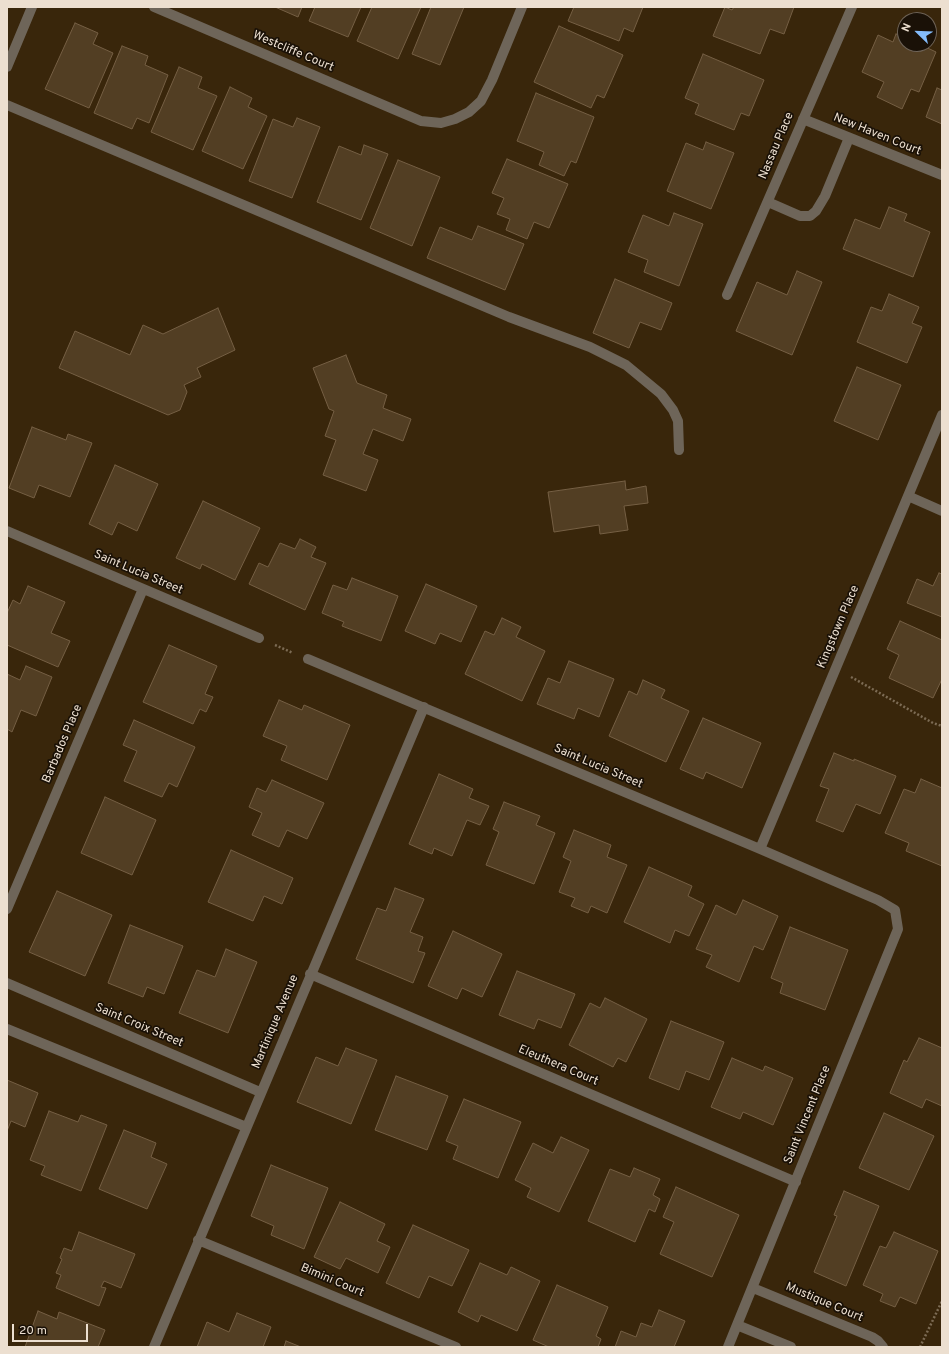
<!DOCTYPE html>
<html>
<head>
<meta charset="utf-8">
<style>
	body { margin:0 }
	#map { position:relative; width:949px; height:1354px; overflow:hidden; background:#39260b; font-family:Overpass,sans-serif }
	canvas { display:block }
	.frame { position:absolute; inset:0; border:8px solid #ecdfd0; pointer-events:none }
	.north { position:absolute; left:897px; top:12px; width:40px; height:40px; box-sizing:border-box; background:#1a1107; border:1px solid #6e6357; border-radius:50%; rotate:293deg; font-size:11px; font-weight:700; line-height:16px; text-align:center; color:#ecdfd0 }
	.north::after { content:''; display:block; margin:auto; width:14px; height:18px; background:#84bcfb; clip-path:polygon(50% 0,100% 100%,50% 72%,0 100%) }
	.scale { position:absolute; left:12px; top:1324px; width:76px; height:18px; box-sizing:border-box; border:2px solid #ecdfd0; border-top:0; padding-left:5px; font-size:12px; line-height:14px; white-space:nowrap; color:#ecdfd0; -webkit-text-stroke:3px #1a1107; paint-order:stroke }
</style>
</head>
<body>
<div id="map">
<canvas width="949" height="1354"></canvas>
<div class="frame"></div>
<div class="north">N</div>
<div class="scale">20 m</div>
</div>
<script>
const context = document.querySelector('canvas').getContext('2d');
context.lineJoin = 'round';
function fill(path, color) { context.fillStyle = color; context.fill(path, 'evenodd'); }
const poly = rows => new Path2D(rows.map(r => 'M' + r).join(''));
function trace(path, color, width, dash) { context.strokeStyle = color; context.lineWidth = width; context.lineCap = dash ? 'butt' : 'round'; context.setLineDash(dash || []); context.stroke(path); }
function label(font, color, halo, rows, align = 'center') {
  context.font = font + ' Overpass,sans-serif'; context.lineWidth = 3.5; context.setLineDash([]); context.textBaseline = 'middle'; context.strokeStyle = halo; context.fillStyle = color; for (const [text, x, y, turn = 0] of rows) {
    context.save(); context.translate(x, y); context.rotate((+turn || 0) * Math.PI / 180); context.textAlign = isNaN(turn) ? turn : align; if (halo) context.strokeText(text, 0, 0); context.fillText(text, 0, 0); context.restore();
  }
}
const building = poly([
	[275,7,302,7,298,17,275,7],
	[315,7,361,7,348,37,309,21,315,7],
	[372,7,421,7,398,59,357,41,372,7],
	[431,7,464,7,440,65,412,54,431,7],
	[574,7,643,7,633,32,624,28,619,41,568,21,574,7],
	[725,7,732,10,734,7,794,7,784,34,770,29,760,54,713,36,725,7],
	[75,23,98,33,93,44,113,53,89,108,45,89,75,23],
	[559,26,623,55,604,98,597,95,591,108,534,82,559,26],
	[896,34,905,38,905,44,919,44,936,52,919,92,911,89,902,109,877,97,884,82,862,72,878,35,893,42,896,34],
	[122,46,148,56,145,65,168,75,149,123,137,118,132,129,94,113,122,46],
	[703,54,764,80,749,116,741,113,734,130,695,114,699,104,685,98,703,54],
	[179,67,202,77,198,88,217,96,193,150,151,132,179,67],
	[230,87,252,98,248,107,267,116,243,169,202,151,230,87],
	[937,88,942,90,942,124,926,117,937,88],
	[536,93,594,117,576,163,571,161,564,176,539,165,544,152,517,141,536,93],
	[297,118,320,127,292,198,249,181,273,119,293,127,297,118],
	[706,142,734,153,711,209,667,191,686,143,703,150,706,142],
	[364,145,388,154,361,220,317,202,339,146,361,155,364,145],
	[507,159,568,184,549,228,534,222,527,239,506,230,510,219,497,214,504,198,492,193,507,159],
	[398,160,440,177,412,246,370,228,398,160],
	[889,207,907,214,904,221,930,232,913,277,843,249,855,219,880,229,889,207],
	[674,213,703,224,679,286,644,272,648,260,628,252,643,215,669,226,674,213],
	[478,226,524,244,505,290,427,258,440,227,472,240,478,226],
	[797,271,822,282,792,355,736,331,757,282,787,295,797,271],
	[615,279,672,303,661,330,640,322,629,348,593,333,615,279],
	[889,294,919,307,912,323,922,327,907,363,857,342,871,307,882,311,889,294],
	[218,308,235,350,197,368,201,377,184,385,187,392,180,410,168,415,59,368,75,331,130,355,143,325,163,334,218,308],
	[346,355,357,383,387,395,383,408,411,419,403,441,373,429,363,454,378,460,366,491,323,475,336,440,325,436,334,411,329,409,313,368,346,355],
	[857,367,901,385,878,440,834,421,857,367],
	[32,427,66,440,68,434,92,443,70,497,39,485,34,498,9,488,32,427],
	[115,465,158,484,137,531,118,522,112,535,89,524,115,465],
	[625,481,626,490,646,486,648,503,624,506,628,530,600,534,599,525,554,532,548,492,625,481],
	[203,501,260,528,235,580,202,564,200,569,176,558,203,501],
	[300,539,316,547,311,557,326,563,305,610,249,584,259,563,268,567,280,543,295,549,300,539],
	[939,573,942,574,942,617,907,603,917,579,933,586,939,573],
	[352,578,398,596,381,641,342,626,344,622,322,613,333,585,347,590,352,578],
	[426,584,477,606,461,642,440,633,435,644,405,631,426,584],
	[28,586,65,602,51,633,70,641,58,667,7,645,7,613,13,600,20,604,28,586],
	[502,618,521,627,516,637,545,651,522,701,465,674,485,631,494,635,502,618],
	[900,621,942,640,942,679,933,698,889,678,899,655,887,649,900,621],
	[169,645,217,666,205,694,213,697,206,712,200,709,193,724,143,702,169,645],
	[569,661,614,679,599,717,578,708,574,719,537,704,548,678,560,683,569,661],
	[26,666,52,677,36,716,21,710,12,732,7,729,7,674,20,680,26,666],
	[643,680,665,690,661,698,689,711,666,762,609,736,629,691,637,695,643,680],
	[279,700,302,710,304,705,350,725,327,780,281,760,287,746,263,736,279,700],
	[703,718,761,743,742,788,706,772,703,779,680,769,703,718],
	[134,720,195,747,177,787,169,783,162,797,124,781,137,751,123,745,134,720],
	[834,753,854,761,854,759,896,776,880,814,856,804,843,832,816,821,829,789,820,786,834,753],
	[439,774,473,789,469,798,489,806,480,825,467,820,452,856,434,848,432,854,409,844,439,774],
	[921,779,942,788,942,866,906,851,909,843,885,833,904,789,915,793,921,779],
	[272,780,324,803,307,839,287,830,279,847,252,835,262,813,249,807,257,788,266,792,272,780],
	[105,797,156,820,132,875,81,853,105,797],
	[504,802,540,816,536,825,555,833,534,884,486,865,499,832,493,829,504,802],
	[574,830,611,845,607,857,627,865,607,913,591,906,588,913,571,906,575,898,559,892,571,861,563,857,574,830],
	[231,850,293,878,282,904,264,896,253,921,208,902,231,850],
	[649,867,692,886,688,896,704,904,689,936,675,930,670,943,624,922,649,867],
	[395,888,424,899,410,932,423,937,418,951,425,953,413,983,356,959,377,908,386,911,395,888],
	[57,891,112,915,85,976,29,952,57,891],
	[743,900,778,916,763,950,754,946,739,982,706,967,712,955,696,949,716,905,736,915,743,900],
	[130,925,183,946,164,994,147,987,143,997,108,983,130,925],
	[790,927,848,950,825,1010,780,993,783,983,771,978,790,927],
	[453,931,502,954,482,997,462,988,457,999,428,986,453,931],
	[226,949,257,962,228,1033,179,1013,197,970,215,977,226,949],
	[517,971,575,994,561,1028,538,1019,534,1029,499,1015,517,971],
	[605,998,647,1019,626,1062,618,1058,613,1067,569,1045,590,1003,600,1008,605,998],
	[671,1021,724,1042,709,1080,686,1071,679,1090,649,1078,671,1021],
	[919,1038,942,1048,942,1106,926,1099,922,1108,890,1093,904,1060,907,1062,919,1038],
	[346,1048,377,1060,351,1124,297,1102,316,1057,338,1066,346,1048],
	[732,1058,763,1071,765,1066,793,1078,773,1125,743,1112,740,1119,711,1107,732,1058],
	[396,1076,448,1096,427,1150,375,1130,396,1076],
	[7,1080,38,1093,25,1127,11,1121,7,1131,7,1080],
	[464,1099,521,1122,498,1178,453,1159,458,1146,446,1141,464,1099],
	[49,1111,78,1122,81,1115,107,1125,81,1191,41,1175,45,1166,30,1160,49,1111],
	[884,1113,934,1136,909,1190,859,1168,884,1113],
	[124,1130,156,1143,151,1157,167,1164,147,1209,99,1189,124,1130],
	[561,1137,589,1150,559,1212,527,1197,531,1188,515,1180,533,1143,553,1153,561,1137],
	[271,1165,328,1188,304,1249,271,1235,274,1226,251,1216,271,1165],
	[634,1168,660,1179,653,1195,660,1199,655,1212,649,1209,635,1242,588,1221,610,1169,630,1177,634,1168],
	[676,1187,739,1215,712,1277,660,1254,674,1222,663,1217,676,1187],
	[844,1191,879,1206,846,1286,814,1272,837,1216,834,1215,844,1191],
	[340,1202,385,1224,377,1241,390,1247,378,1273,346,1258,340,1269,314,1257,340,1202],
	[413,1225,469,1250,452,1286,429,1276,419,1298,386,1283,413,1225],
	[79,1232,135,1254,121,1288,104,1281,101,1287,106,1288,99,1306,56,1288,61,1275,56,1273,62,1259,60,1258,64,1248,72,1251,79,1232],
	[894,1232,938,1251,916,1304,900,1297,895,1307,880,1301,883,1294,863,1285,880,1246,886,1248,894,1232],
	[480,1263,507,1275,511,1267,540,1281,517,1331,481,1315,478,1322,458,1312,480,1263],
	[557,1285,608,1307,596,1336,601,1339,598,1347,549,1347,533,1340,557,1285],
	[659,1310,685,1321,674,1347,615,1347,621,1331,636,1337,641,1323,652,1327,659,1310],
	[38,1311,57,1319,59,1312,105,1330,98,1347,25,1347,38,1311],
	[237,1313,271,1327,263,1347,197,1347,207,1322,229,1332,237,1313],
	[286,1341,301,1347,284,1347,286,1341]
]);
fill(building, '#523e23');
trace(building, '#755f44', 1);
trace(poly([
	[275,645,293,653],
	[851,677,933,723,942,726],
	[920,1347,942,1301]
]), '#7c6b54', 2.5, [2, 2]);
trace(poly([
	[154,7,421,121,441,123,455,119,469,112,481,101,492,80,522,7],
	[7,67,32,7],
	[7,105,509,317,590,347,626,365,661,394,673,410,678,421,679,450],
	[803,119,942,175],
	[768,202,800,216,810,216,816,211,825,196,849,138],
	[727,295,852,7],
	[908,496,942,511],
	[7,531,259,638],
	[308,659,760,849,878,900,895,910,898,929,728,1347],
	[760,849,942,415],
	[7,909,143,589],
	[310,974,796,1182],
	[7,983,260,1092],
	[7,1029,246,1127],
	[198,1240,456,1347],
	[753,1288,872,1337,878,1341,883,1347],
	[737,1325,791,1347],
	[154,1347,424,707]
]), '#6e6559', 10);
label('12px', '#ecdfd0', '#1a1107', [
	["Westcliffe Court",293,52,23],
	["New Haven Court",877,135,22],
	["Nassau Place",777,146,-67],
	["Saint Lucia Street",138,573,23],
	["Kingstown Place",839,627,-67],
	["Barbados Place",63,744,-67],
	["Saint Lucia Street",598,767,23],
	["Martinique Avenue",276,1022,-67],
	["Saint Croix Street",139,1026,23],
	["Eleuthera Court",558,1066,23],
	["Saint Vincent Place",808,1115,-68],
	["Bimini Court",332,1281,23],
	["Mustique Court",824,1303,23]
]);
</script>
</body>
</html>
